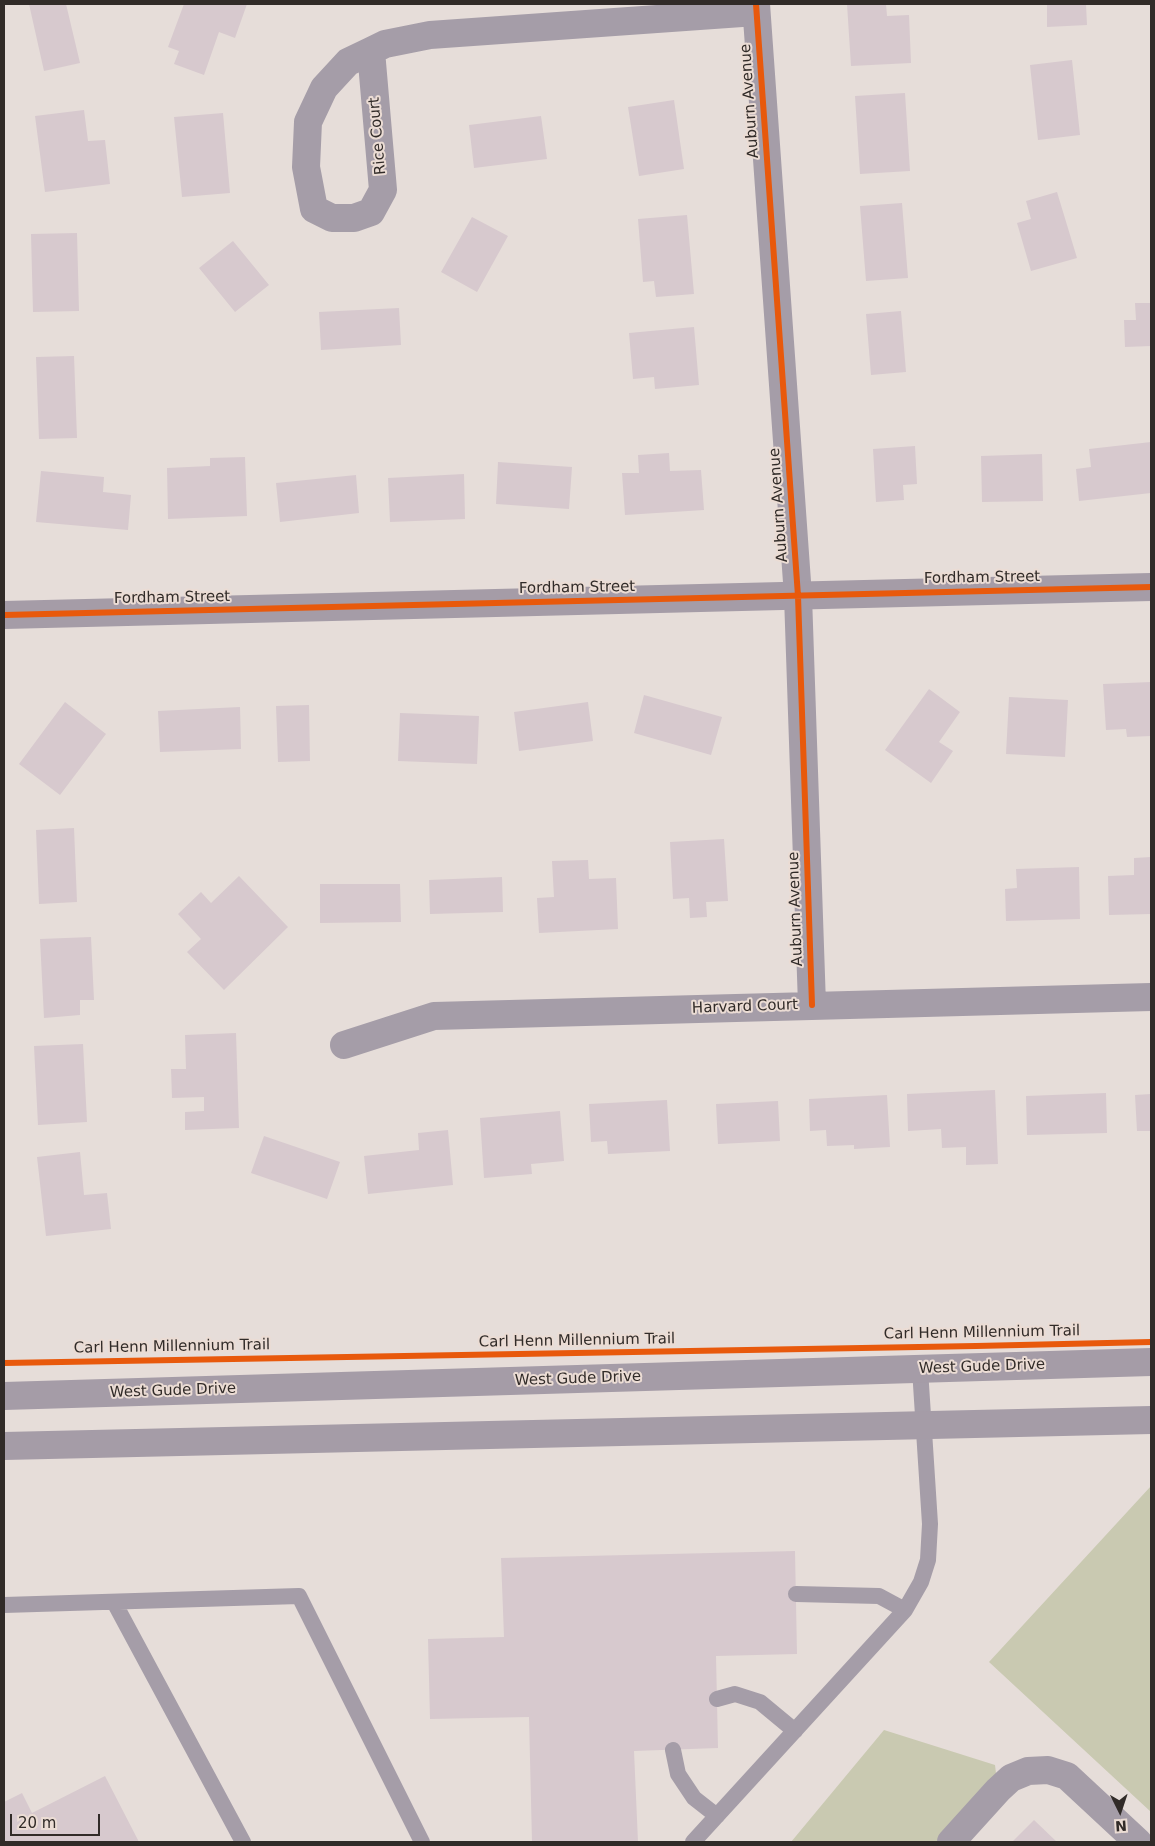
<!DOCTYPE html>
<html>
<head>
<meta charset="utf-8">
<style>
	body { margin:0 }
	#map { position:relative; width:1155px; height:1846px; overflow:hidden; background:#e6ddd9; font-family:"DejaVu Sans",sans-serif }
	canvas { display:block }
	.frame { position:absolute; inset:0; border:5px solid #312b28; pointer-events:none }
	.north { position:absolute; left:1095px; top:1786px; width:50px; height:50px; -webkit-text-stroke:4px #ebdcd4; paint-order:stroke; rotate:176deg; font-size:14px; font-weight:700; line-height:20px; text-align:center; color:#312b28 }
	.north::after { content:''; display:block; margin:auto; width:18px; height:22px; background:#312b28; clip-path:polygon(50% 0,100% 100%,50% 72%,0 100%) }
	.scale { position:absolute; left:10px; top:1814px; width:90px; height:22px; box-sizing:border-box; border:2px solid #312b28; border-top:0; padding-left:6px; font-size:15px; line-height:18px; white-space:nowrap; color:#312b28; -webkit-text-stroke:4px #ebdcd4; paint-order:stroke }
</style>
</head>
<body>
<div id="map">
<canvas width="1155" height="1846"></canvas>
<div class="frame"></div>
<div class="north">N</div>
<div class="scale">20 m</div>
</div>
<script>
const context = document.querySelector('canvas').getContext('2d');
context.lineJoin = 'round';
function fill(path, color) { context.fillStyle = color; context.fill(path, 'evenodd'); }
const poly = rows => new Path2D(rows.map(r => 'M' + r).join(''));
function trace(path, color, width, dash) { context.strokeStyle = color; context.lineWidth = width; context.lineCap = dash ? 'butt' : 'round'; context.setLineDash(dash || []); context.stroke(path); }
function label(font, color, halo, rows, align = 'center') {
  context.font = font + ' "DejaVu Sans",sans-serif'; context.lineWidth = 4; context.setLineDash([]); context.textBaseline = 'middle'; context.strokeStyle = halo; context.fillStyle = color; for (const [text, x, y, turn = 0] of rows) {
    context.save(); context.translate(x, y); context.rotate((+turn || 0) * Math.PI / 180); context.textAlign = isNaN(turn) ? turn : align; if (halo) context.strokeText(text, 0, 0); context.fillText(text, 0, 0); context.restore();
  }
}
fill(poly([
	[1151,1486,1151,1812,989,1662],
	[884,1730,995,1765,998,1790,951,1842,791,1842]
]), '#c9c9b1');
fill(poly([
	[29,4,66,4,80,63,44,71],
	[184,4,247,4,235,38,219,32,204,75,174,64,179,51,168,47],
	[847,4,886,4,887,16,909,15,911,63,851,66],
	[1047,4,1086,4,1087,25,1047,27],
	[1072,60,1080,135,1038,140,1030,65],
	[905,93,910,171,860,174,855,96],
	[674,100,684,169,639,176,628,107],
	[84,110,88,141,105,140,110,184,45,192,35,116],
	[223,113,230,193,182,197,174,117],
	[541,116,547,159,474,168,469,125],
	[1057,192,1077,258,1031,271,1017,223,1031,219,1026,201],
	[902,203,908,278,866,281,860,206],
	[687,215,694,294,656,297,654,281,643,282,638,219],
	[472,217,508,236,477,292,441,272],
	[77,233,79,311,33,312,31,234],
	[233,241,269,285,235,312,199,268],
	[1135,303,1151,303,1151,346,1125,347,1124,320,1136,320],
	[399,308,401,345,321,350,319,312],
	[901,311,906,372,871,375,866,314],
	[694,327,699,385,655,389,654,377,633,379,629,333],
	[74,356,77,438,39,439,36,357],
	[1151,442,1151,493,1079,501,1076,469,1091,467,1089,449],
	[915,446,917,484,903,485,904,500,876,502,873,449],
	[669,453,670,471,701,470,704,510,625,515,622,473,639,473,638,455],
	[1042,454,1043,501,982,502,981,456],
	[245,457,247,516,168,519,167,468,210,466,210,458],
	[498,462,572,467,569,509,496,504],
	[41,471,104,477,103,492,131,495,128,530,36,522],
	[464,474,465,519,390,522,388,478],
	[356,475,359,513,280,522,276,483],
	[1151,682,1151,736,1127,737,1126,729,1106,730,1103,684],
	[929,689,960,712,939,742,953,751,931,783,885,750],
	[644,695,722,717,711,755,634,733],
	[1009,697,1068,700,1065,757,1006,754],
	[65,702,106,734,60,795,19,764],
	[588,702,593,741,519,751,514,712],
	[309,705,310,761,278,762,276,706],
	[240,707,241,749,160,752,158,711],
	[400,713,479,716,477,764,398,761],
	[74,828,77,902,39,904,36,830],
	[724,839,728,901,706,902,707,917,690,918,689,898,673,899,670,842],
	[1151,857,1151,914,1109,915,1108,876,1134,875,1134,858],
	[588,860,589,879,616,878,618,929,539,933,537,898,554,897,552,861],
	[1079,867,1080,919,1006,921,1005,889,1017,888,1016,869],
	[239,876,288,927,224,990,187,952,201,939,178,914,201,892,211,903],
	[502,877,503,912,430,914,429,880],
	[320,884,400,884,401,922,320,923],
	[91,937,94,1000,80,1000,80,1015,44,1018,40,939],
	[236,1033,239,1128,185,1130,185,1112,204,1111,204,1097,172,1098,171,1069,186,1069,185,1035],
	[83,1044,87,1122,38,1125,34,1046],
	[995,1090,998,1164,966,1165,966,1147,942,1148,941,1129,908,1131,907,1094],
	[1106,1093,1107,1133,1027,1135,1026,1096],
	[1151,1094,1151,1131,1137,1131,1135,1095],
	[887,1095,890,1147,854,1149,854,1145,827,1146,826,1130,810,1131,809,1099],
	[667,1100,670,1151,608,1154,607,1141,591,1142,589,1104],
	[778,1101,780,1141,718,1144,716,1104],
	[560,1111,564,1161,531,1164,532,1174,484,1178,480,1118],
	[448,1130,453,1185,368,1194,364,1156,419,1150,418,1133],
	[264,1136,340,1162,327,1199,251,1173],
	[80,1152,84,1195,107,1193,111,1229,46,1236,37,1157],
	[795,1551,797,1654,716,1656,718,1748,634,1751,638,1842,532,1842,529,1717,430,1719,428,1639,504,1637,501,1558],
	[105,1776,139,1842,4,1842,4,1802,22,1793,32,1813],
	[1034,1820,1057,1842,1012,1842]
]), '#d7c9ce');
trace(poly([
	[796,1594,879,1596,905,1610],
	[114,1602,243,1842],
	[4,1605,299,1596,422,1842],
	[717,1699,735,1694,760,1702,795,1731],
	[673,1750,678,1774,694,1798,717,1816],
	[693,1842,905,1610,921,1582,928,1560,930,1524,920,1369]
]), '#a59da8', 16);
trace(poly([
	[756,4,798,596,812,1005],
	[371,51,383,190,371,212,354,218,332,218,314,209,306,167,308,122,324,88,348,62,371,51,385,44,430,35,756,12],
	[344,1045,434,1016,1151,997],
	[951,1842,998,1790,1011,1778,1028,1771,1048,1770,1067,1776,1138,1842]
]), '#a59da8', 28);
trace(poly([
	[4,615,1151,587],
	[4,1396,1151,1362],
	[4,1446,1151,1420]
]), '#a59ca7', 28);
trace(poly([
	[756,4,798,596,812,1005],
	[4,615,1151,587],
	[4,1363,976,1346,1151,1342]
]), '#e8590c', 6);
label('15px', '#312b28', '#ebdcd4', [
	["Auburn Avenue",750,101,-94],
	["Rice Court",378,136,-95],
	["Auburn Avenue",779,505,-94],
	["Fordham Street",982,578,-1],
	["Fordham Street",577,588,-1],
	["Fordham Street",172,598,-1],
	["Auburn Avenue",796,909,-92],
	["Harvard Court",745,1007,-2],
	["Carl Henn Millennium Trail",982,1333,-1],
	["Carl Henn Millennium Trail",577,1341,-1],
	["Carl Henn Millennium Trail",172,1347,-1],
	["West Gude Drive",982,1367,-2],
	["West Gude Drive",578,1379,-2],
	["West Gude Drive",173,1391,-2]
]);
</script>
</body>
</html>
